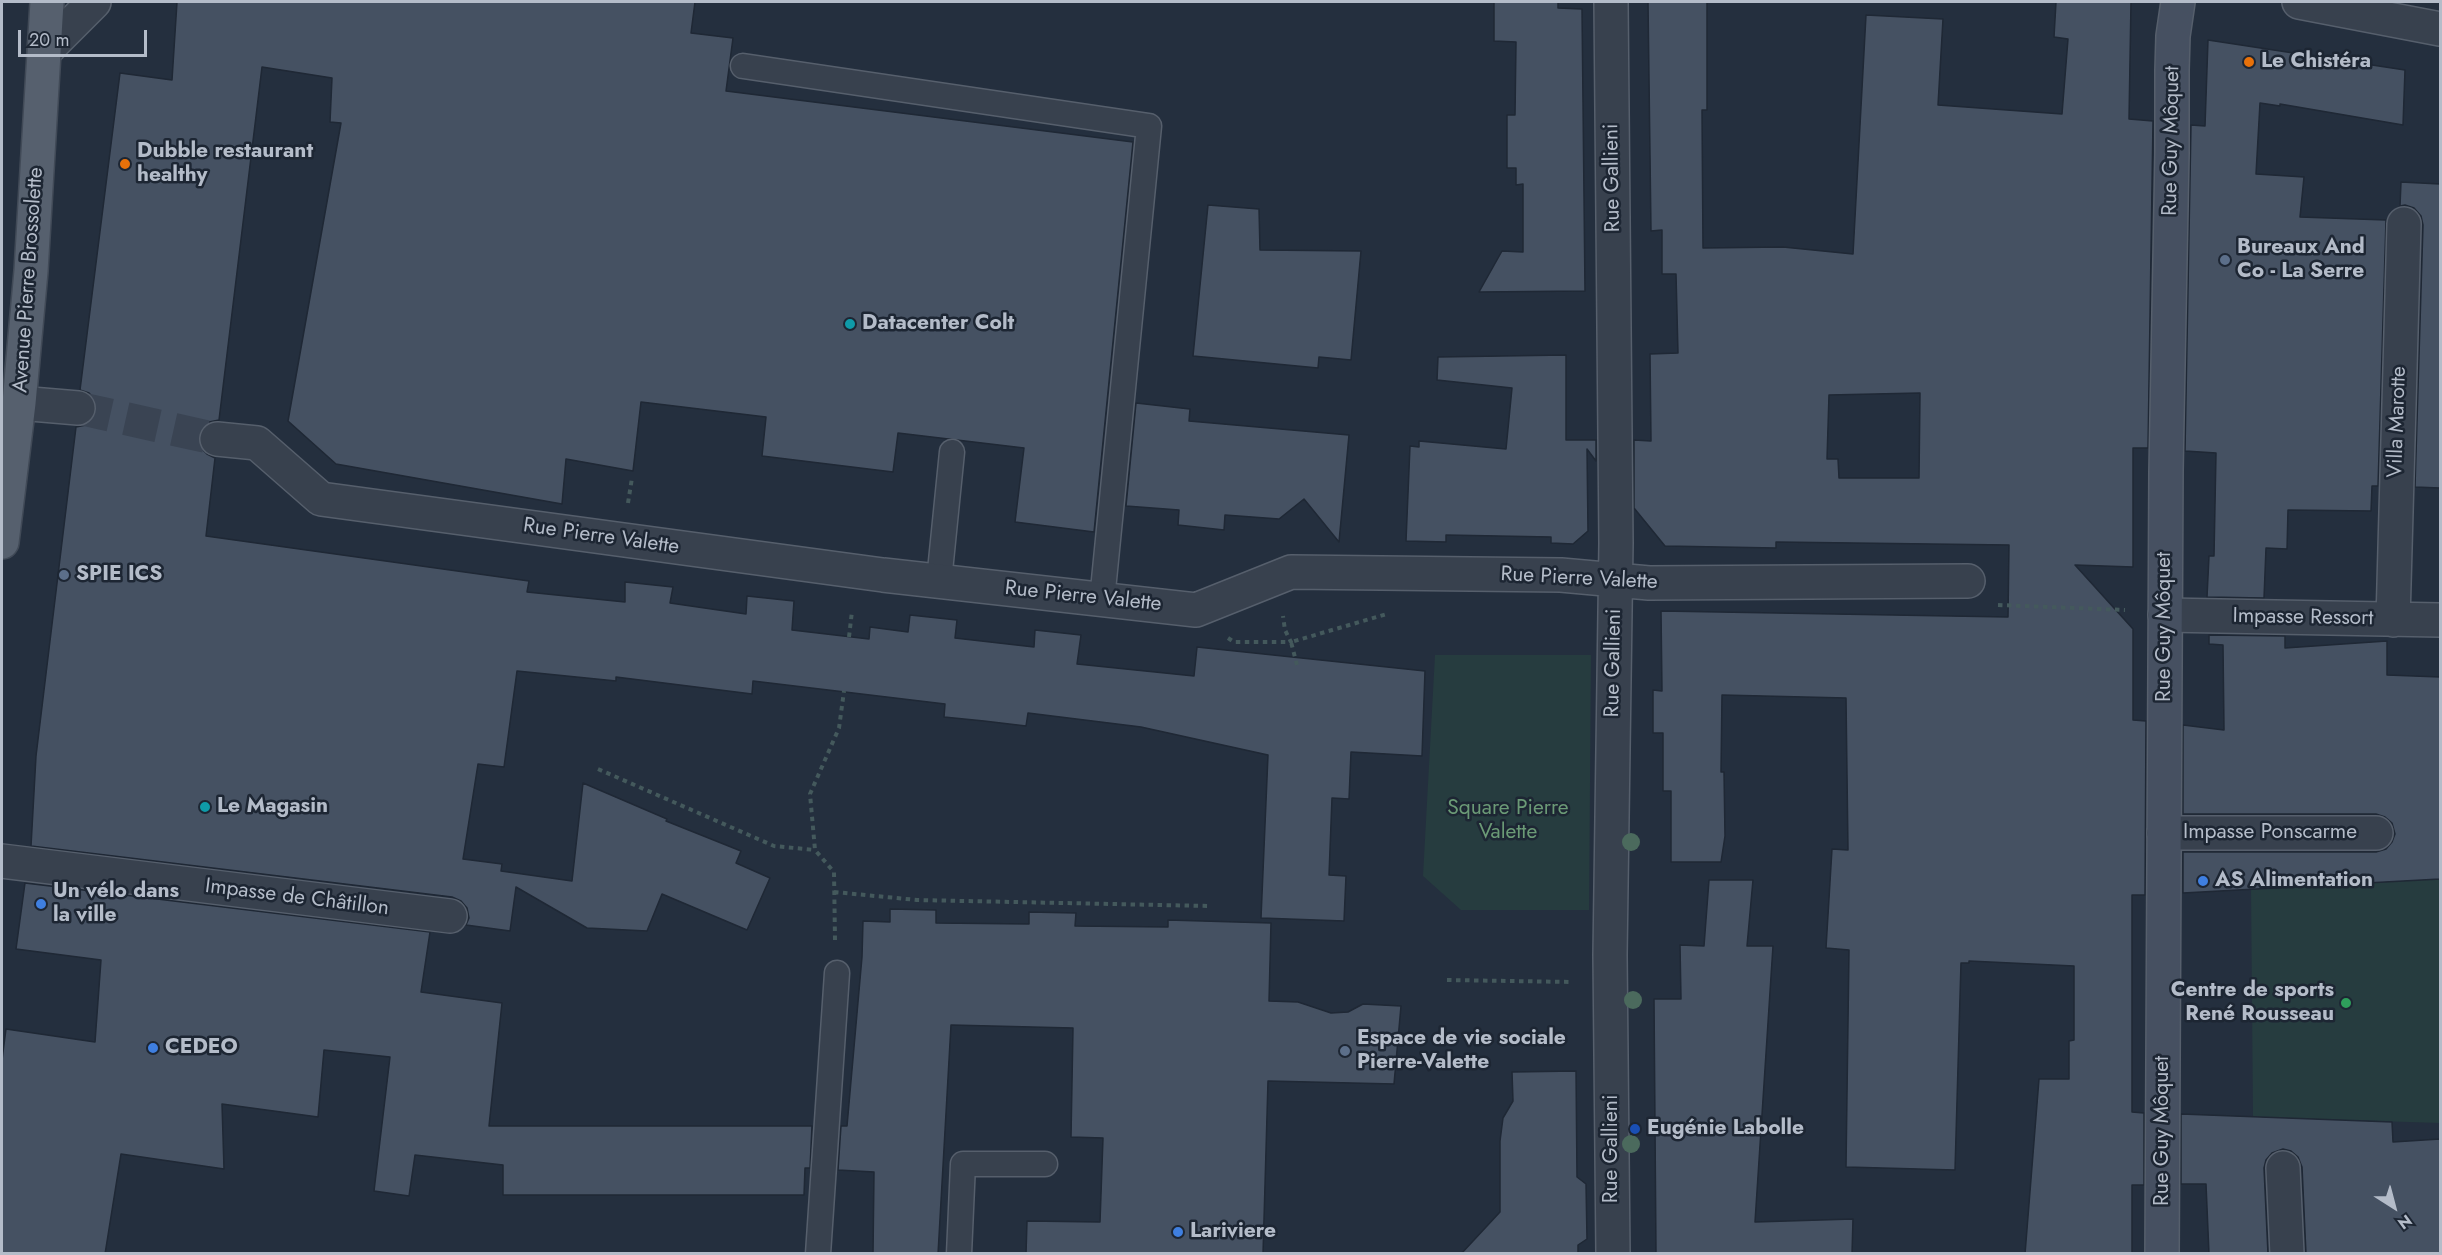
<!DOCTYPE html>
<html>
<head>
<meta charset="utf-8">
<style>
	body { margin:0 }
	#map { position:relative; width:2442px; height:1255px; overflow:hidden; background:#242f3e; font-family:Jost,sans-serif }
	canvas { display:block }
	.frame { position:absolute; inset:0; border:3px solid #b4bcc9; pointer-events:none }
	.north { position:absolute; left:2364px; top:1177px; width:60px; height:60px; -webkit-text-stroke:4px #1d2633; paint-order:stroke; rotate:144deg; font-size:16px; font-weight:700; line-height:24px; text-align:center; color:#b4bcc9 }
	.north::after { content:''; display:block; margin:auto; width:21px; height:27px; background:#b4bcc9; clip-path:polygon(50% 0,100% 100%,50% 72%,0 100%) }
	.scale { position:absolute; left:18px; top:30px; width:129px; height:27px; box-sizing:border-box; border:3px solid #b4bcc9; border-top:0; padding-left:8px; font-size:18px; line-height:21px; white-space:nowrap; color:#b4bcc9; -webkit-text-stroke:4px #1d2633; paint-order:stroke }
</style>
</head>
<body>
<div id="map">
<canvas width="2442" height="1255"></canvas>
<div class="frame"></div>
<div class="north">N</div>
<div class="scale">20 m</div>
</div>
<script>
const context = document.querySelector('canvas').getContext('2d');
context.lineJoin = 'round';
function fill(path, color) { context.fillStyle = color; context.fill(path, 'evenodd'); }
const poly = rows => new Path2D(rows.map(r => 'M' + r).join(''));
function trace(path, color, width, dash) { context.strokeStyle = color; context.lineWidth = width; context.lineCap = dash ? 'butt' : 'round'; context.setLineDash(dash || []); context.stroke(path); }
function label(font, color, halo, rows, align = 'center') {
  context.font = font + ' Jost,sans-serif'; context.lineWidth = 5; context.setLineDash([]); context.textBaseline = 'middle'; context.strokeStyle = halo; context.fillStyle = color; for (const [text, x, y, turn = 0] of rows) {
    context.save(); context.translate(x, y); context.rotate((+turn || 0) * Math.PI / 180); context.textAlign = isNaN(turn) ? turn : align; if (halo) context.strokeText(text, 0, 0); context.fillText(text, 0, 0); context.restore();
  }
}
fill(poly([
	[1435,655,1591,655,1589,910,1461,910,1423,876],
	[2440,879,2440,1123,2253,1117,2251,889]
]), '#263c3f');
const building = poly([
	[177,2,695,2,691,33,733,38,726,91,1133,142,1094,532,1015,522,1024,448,898,433,893,472,762,456,766,417,641,402,633,471,566,459,562,504,336,464,288,421,341,123,330,122,332,78,262,67,219,420,209,422,201,429,198,437,200,447,207,454,215,458,206,536,529,581,527,592,625,602,625,582,673,587,670,603,746,614,747,596,794,601,792,630,869,639,870,627,908,632,910,615,957,620,955,638,1034,647,1035,630,1081,635,1077,664,1194,676,1197,647,1425,671,1422,756,1351,752,1349,799,1332,798,1329,875,1346,876,1344,921,1261,918,1268,755,1141,727,1028,713,1026,726,984,721,944,717,945,704,753,681,752,694,616,677,616,681,517,671,504,767,478,764,463,859,502,864,501,871,572,881,583,783,667,819,666,821,741,851,736,863,770,878,747,930,662,894,647,931,587,928,516,887,510,931,466,925,469,918,467,908,461,901,452,897,31,846,36,756,76,427,86,425,93,419,97,410,95,400,89,393,80,390,120,73,172,80,177,2],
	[1494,2,1558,2,1558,8,1582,9,1585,291,1479,292,1502,251,1523,252,1523,184,1516,185,1516,168,1507,168,1507,115,1515,115,1516,42,1494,41,1494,2],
	[1648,2,1707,2,1707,110,1702,110,1703,248,1783,247,1853,254,1866,15,1943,19,1938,105,2062,114,2068,39,2054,37,2056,2,2131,2,2129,119,2153,121,2148,448,2133,448,2133,567,2075,565,2133,629,2133,720,2146,721,2145,895,2132,895,2132,1112,2144,1113,2144,1185,2132,1185,2132,1254,2025,1254,2039,1079,2069,1079,2069,1041,2074,1040,2074,966,1969,961,1969,963,1961,963,1955,1170,1846,1167,1849,950,1826,948,1832,849,1848,850,1846,698,1722,695,1721,772,1724,772,1725,836,1721,862,1671,862,1671,791,1663,791,1663,733,1653,733,1653,690,1662,691,1661,611,2008,617,2009,545,1776,542,1776,548,1665,546,1634,508,1634,440,1651,441,1650,354,1678,353,1676,274,1662,274,1662,230,1651,231,1648,2],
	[1920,393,1919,478,1839,478,1838,459,1827,459,1829,395,1920,393],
	[2208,40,2405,70,2403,125,2280,104,2280,106,2260,103,2256,174,2304,177,2300,217,2386,220,2378,486,2372,486,2371,511,2288,510,2287,549,2266,548,2264,598,2207,597,2209,556,2214,556,2216,453,2185,451,2191,125,2205,126,2208,40],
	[2401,182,2440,184,2440,488,2415,487,2423,225,2421,216,2414,208,2405,205,2400,206,2401,182],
	[1208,205,1259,209,1260,250,1361,251,1351,360,1319,357,1318,368,1193,356,1208,205],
	[1566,355,1566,440,1596,440,1596,461,1587,449,1588,531,1573,544,1551,543,1551,537,1446,535,1446,542,1406,541,1410,446,1419,447,1419,441,1506,449,1512,388,1437,380,1438,357,1566,355],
	[1136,403,1190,409,1189,421,1349,435,1339,542,1304,499,1279,519,1225,515,1224,530,1178,525,1179,510,1126,506,1136,403],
	[2209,635,2285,636,2285,648,2387,641,2387,675,2440,677,2440,879,2183,893,2183,852,2376,852,2386,849,2392,842,2395,834,2392,823,2385,817,2376,814,2183,814,2183,725,2224,730,2223,645,2209,644,2209,635],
	[1709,880,1753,880,1747,946,1773,946,1755,1222,1853,1219,1852,1254,1656,1254,1654,999,1681,999,1680,945,1704,946,1709,880],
	[25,883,430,932,421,992,502,1003,489,1126,812,1126,810,1168,805,1168,804,1195,503,1195,503,1165,415,1155,409,1196,374,1191,390,1057,324,1050,318,1117,222,1104,224,1169,121,1154,105,1254,2,1254,2,1060,6,1029,95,1042,101,960,16,949,25,883],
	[890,909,936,910,936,923,1029,924,1029,912,1076,913,1075,926,1168,927,1168,920,1271,923,1269,1001,1298,1002,1331,1013,1348,1012,1363,1004,1401,1006,1394,1084,1268,1081,1263,1254,1026,1254,1027,1221,1100,1222,1103,1138,1071,1137,1073,1028,951,1025,938,1254,873,1254,874,1172,838,1170,841,1126,847,1126,862,957,863,921,890,922,890,909],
	[1576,1071,1577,1177,1586,1184,1587,1239,1578,1245,1578,1254,1461,1254,1500,1212,1500,1141,1503,1118,1513,1101,1512,1072,1576,1071],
	[2181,1114,2392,1122,2393,1142,2440,1139,2440,1254,2306,1254,2302,1167,2298,1157,2291,1151,2283,1149,2272,1153,2266,1160,2264,1168,2268,1254,2209,1254,2206,1184,2181,1184,2181,1114]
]);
fill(building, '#455162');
trace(building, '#1f2835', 1.5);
trace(poly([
	[78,408,217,439]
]), '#3a4453', 33, [33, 16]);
const lane = poly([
	[743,66,1149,126,1102,600],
	[939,581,952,452],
	[818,1254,837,973],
	[959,1254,963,1164,1045,1164]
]);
const street = poly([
	[1611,2,1616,543,1610,955,1613,1254],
	[2299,2,2440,29],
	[44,52,94,2],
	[19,403,78,408],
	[217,439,257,443,321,499,883,575,1196,610,1291,572,1561,575,1649,583,1968,581],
	[2165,615,2440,620],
	[2393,620,2404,224],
	[2164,833,2376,833],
	[2,861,450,916],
	[2283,1168,2287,1254]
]);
const secondary = poly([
	[2162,1254,2166,471,2172,153,2172,70,2173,36,2178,2]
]);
const primary = poly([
	[2,542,19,403,31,271,47,2]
]);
trace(lane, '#565f6c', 27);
trace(street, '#565f6c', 36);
trace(secondary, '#565f6c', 36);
trace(primary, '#414a57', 36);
trace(poly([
	[628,503,632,478],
	[1998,605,2125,610],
	[849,637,852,611],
	[1228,638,1234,642,1291,642,1285,630,1283,616],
	[1297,665,1291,642,1387,614],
	[598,769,774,846,815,850],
	[834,892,917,900,1209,906],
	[835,940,834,872,815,850,810,794,839,728,844,691],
	[1447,980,1572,982]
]), '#44595c', 4, [4.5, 4.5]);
trace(lane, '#38414e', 24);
trace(street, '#38414e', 33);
trace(secondary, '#465061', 33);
trace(primary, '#56606e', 33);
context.fillStyle = '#4b6a5d';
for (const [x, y] of [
	[1631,842],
	[1633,1000],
	[1631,1144]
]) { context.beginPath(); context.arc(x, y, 9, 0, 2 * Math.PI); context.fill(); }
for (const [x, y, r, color] of [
	[2249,62,6,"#e8710a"],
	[125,164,6,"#e8710a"],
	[2225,260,6,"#5c6f8a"],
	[850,324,6,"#0f9aa8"],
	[64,575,6,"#5c6f8a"],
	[205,807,6,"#0f9aa8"],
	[2203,881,6,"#3f7fe0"],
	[41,904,6,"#3f7fe0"],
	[2346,1003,6,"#2e9e5b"],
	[153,1048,6,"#3f7fe0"],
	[1345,1051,6,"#5c6f8a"],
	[1635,1129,6,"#1a4fb4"],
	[1178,1232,6,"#3f7fe0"]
]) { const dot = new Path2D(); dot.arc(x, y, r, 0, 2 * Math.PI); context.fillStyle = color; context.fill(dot); trace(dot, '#1d2633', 2); }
label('bold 21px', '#b4bcc9', '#1d2633', [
	["Le Chistéra",2261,62],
	["Dubble restaurant",137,152],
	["healthy",137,176],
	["Bureaux And",2237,248],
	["Co - La Serre",2237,272],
	["Datacenter Colt",862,324],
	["SPIE ICS",76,575],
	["Le Magasin",217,807],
	["AS Alimentation",2215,881],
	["Un vélo dans",53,892],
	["la ville",53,916],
	["Centre de sports",2334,991,"right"],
	["René Rousseau",2334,1015,"right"],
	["Espace de vie sociale",1357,1039],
	["Pierre-Valette",1357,1063],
	["CEDEO",165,1048],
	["Eugénie Labolle",1647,1129],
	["Lariviere",1190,1232]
], 'left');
label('21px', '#b4bcc9', '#1d2633', [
	["Rue Guy Môquet",2172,141,-89],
	["Rue Gallieni",1613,178,-91],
	["Avenue Pierre Brossolette",29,280,-86],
	["Villa Marotte",2398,422,-88],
	["Rue Pierre Valette",601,537,8],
	["Rue Pierre Valette",1579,579,3],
	["Rue Pierre Valette",1083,597,6],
	["Impasse Ressort",2303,618,1],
	["Rue Guy Môquet",2165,627,-90],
	["Rue Gallieni",1614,663,-89],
	["Impasse Ponscarme",2270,833],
	["Impasse de Châtillon",297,898,7],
	["Rue Guy Môquet",2163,1131,-90],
	["Rue Gallieni",1612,1149,-90]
]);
label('21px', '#6b9a76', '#1d2633', [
	["Square Pierre",1508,809],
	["Valette",1508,833]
]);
</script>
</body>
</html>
